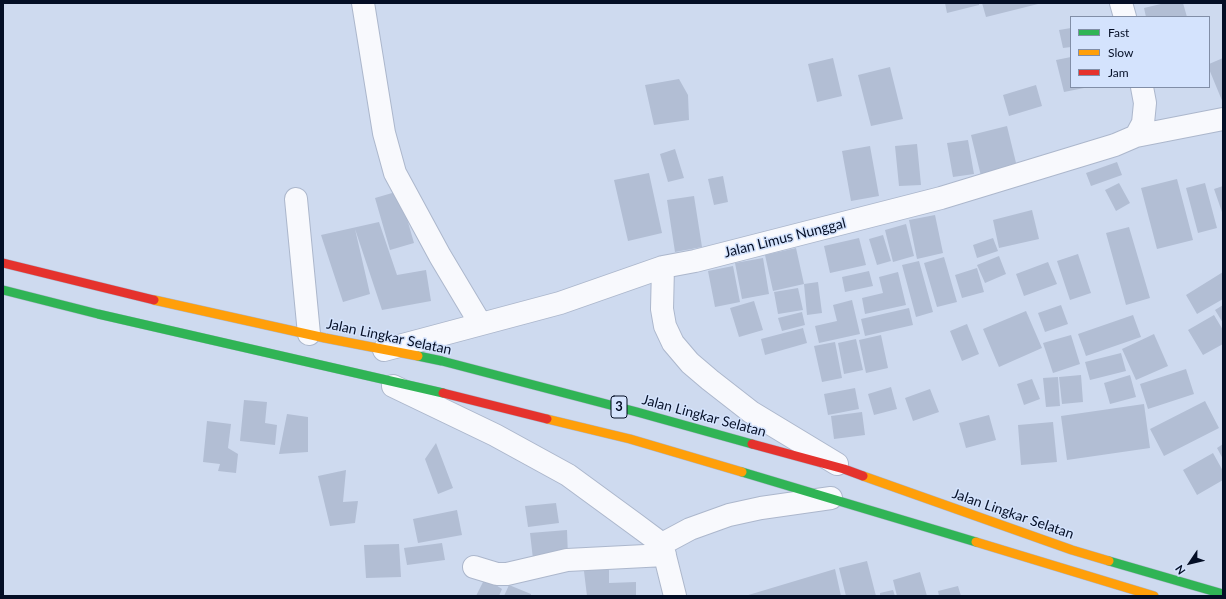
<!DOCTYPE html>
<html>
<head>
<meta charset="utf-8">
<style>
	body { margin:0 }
	#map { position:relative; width:1226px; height:599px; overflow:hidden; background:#cedaef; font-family:Lato,sans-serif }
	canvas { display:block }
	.frame { position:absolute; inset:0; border:4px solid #040e25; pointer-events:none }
	.legend { position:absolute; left:1070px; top:16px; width:140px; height:72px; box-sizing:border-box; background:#d4e3fd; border:1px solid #818ea7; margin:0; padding:5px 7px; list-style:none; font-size:12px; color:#040e25 }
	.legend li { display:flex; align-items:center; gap:8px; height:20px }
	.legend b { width:20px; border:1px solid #818ea7 }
	.north { position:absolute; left:1170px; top:543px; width:40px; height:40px; -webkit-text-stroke:3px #d4e3fd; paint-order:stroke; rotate:235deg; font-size:11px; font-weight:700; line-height:16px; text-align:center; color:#040e25 }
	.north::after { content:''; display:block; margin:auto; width:14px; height:18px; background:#040e25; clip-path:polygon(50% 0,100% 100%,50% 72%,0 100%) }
</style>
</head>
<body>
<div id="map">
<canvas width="1226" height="599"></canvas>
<div class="frame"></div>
<ul class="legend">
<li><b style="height:5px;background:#30b455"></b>Fast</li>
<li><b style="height:5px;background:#ff9f0a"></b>Slow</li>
<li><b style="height:5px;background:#e5322d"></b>Jam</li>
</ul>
<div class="north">N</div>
</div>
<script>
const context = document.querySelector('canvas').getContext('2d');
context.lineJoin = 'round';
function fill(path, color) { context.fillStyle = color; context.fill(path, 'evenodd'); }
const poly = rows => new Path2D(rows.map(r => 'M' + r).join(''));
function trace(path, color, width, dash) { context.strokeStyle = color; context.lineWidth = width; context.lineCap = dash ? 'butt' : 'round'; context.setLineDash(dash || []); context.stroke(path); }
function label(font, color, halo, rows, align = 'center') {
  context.font = font + ' Lato,sans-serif'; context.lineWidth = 3; context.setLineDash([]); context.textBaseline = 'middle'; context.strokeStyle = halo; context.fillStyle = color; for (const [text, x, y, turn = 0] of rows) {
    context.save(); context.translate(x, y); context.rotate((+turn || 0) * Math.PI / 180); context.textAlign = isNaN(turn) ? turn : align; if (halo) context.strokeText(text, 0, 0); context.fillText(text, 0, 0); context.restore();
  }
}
fill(poly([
	[945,3,979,3,979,5,947,13],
	[982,3,1038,3,1038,4,986,17],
	[1165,3,1183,3,1187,17,1146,17,1144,8],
	[1071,28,1071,47,1063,48,1059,30],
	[1071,57,1071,87,1084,88,1064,92,1056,60],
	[833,58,842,96,817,102,808,64],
	[1223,58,1223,103,1209,69,1209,64],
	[890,67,903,119,871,126,858,75],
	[679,79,688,95,689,120,654,125,645,85],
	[1036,85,1042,106,1009,116,1003,95],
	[1007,126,1017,167,981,176,971,135],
	[968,140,974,174,953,177,947,143],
	[917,144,921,185,899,186,895,146],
	[870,146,879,196,851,201,842,151],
	[675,149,684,178,668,182,660,154],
	[1117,162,1122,175,1091,186,1086,173],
	[649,173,662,233,628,241,614,180],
	[723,176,728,202,714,205,708,179],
	[1177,179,1193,240,1157,249,1141,188],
	[1119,183,1130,203,1116,211,1105,190],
	[1205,183,1217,228,1198,233,1186,188],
	[1223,186,1223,215,1214,189],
	[399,191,414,243,390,250,375,198],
	[694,196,702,247,675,252,667,200],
	[1032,210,1039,239,999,248,993,220],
	[935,215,943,253,917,259,909,220],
	[379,222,397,275,426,270,431,301,382,310,355,229,370,294,343,302,321,235],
	[906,224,914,256,893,262,885,230],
	[1129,227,1150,298,1126,305,1106,233],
	[883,235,891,261,877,265,869,239],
	[859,238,866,265,830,273,824,246],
	[993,238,998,251,977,258,973,245],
	[796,248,804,284,773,291,765,255],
	[1078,254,1091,293,1070,300,1057,261],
	[999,256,1006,274,985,283,977,265],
	[944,257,957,302,937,307,924,263],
	[763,258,769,294,742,299,735,263],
	[919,261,933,312,916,317,902,265],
	[1048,262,1057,284,1024,296,1016,274],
	[733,266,740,302,715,307,708,271],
	[977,268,984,292,962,298,955,275],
	[869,271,873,286,845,292,842,277],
	[898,272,906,305,865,314,862,298,883,293,879,277],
	[1223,272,1223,299,1197,314,1186,295],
	[818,282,822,313,807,315,804,284],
	[798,288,803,310,778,314,774,292],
	[852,300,860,334,819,343,815,326,837,321,833,305],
	[754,301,763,330,739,337,730,308],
	[1061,305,1068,324,1045,332,1038,313],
	[1223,305,1223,323,1215,310],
	[909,308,913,325,865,336,861,319],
	[1026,311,1042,348,999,367,983,329],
	[802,312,805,325,782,331,778,318],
	[1133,315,1141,337,1086,356,1078,334],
	[1214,315,1223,330,1223,344,1203,355,1188,330],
	[967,324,979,354,962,361,950,331],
	[803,328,807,343,765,355,761,339],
	[1154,334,1168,366,1136,380,1122,349],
	[881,335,888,368,866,373,859,340],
	[1071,335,1080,364,1053,373,1043,343],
	[856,339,863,370,844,374,838,343],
	[835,342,842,378,822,382,814,346],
	[1121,353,1126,371,1090,380,1085,362],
	[1186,369,1194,394,1148,409,1140,384],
	[1081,375,1083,402,1062,404,1059,377],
	[1130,375,1136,397,1110,404,1104,383],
	[1058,377,1060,406,1046,407,1043,378],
	[1032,379,1040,399,1024,405,1017,384],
	[891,387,897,409,874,415,868,394],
	[855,388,859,409,828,415,824,394],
	[930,389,939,412,913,421,905,398],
	[244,400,267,402,265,423,277,425,275,445,240,441],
	[1205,401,1219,428,1164,456,1150,429],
	[1144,404,1150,448,1067,460,1061,416],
	[862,412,865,435,834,439,831,416],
	[287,414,308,417,308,452,279,454],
	[989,415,996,440,966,448,959,423],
	[207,421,231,424,228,448,238,454,236,473,218,471,220,464,203,462],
	[1053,422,1057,462,1021,465,1018,425],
	[436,443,453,488,438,494,425,459],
	[1223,444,1223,459,1217,448],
	[1213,453,1223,471,1223,480,1197,495,1183,470],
	[346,470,343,502,358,501,355,523,330,526,318,476],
	[556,503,559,523,528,527,525,506],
	[457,510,462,535,418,543,413,519],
	[567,530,568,557,533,559,530,533],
	[442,543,445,560,407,565,404,548],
	[399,544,401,577,366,578,364,545],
	[867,561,876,596,846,596,839,568],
	[583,563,609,563,609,583,636,582,636,596,587,596],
	[835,569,841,596,745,596],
	[920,572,927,596,897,596,893,580],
	[485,578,502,589,499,596,476,596],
	[509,585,531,594,531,596,504,596],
	[958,586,961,596,939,596,938,591],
	[893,590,895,596,880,596,880,593]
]), '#b2bed4');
const street = poly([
	[363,3,384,133,395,173,440,256,480,323],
	[1121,3,1125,17],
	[1136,136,1223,119],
	[296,199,309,334],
	[663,267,662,309,665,326,673,343,690,363,710,380,751,412,837,464],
	[384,350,560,303,663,267,695,261,941,198,1115,145,1136,136,1143,123,1145,103,1142,87],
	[393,386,495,435,568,475,635,524,662,544],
	[662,544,690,529,729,515,761,508,831,498],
	[662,544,675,596],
	[474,567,497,574,507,574,567,560,665,555]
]);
const fast = poly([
	[3,290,98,314,443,393],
	[418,356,442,361,637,412,752,444],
	[742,472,976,542],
	[1109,561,1223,594]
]);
const slow = poly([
	[154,300,325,338,418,356],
	[547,419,630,439,742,472],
	[863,476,1072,550,1109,561],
	[976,542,1154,596]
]);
const jam = poly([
	[3,263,154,300],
	[443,393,547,419],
	[752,444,844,469,863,476]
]);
trace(street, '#acb7cc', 24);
trace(fast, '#acb7cc', 10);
trace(slow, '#acb7cc', 10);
trace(jam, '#acb7cc', 10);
trace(street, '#f8f9fd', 22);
trace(fast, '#30b455', 9);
trace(slow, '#ff9f0a', 9);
trace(jam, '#e5322d', 9);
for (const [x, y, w] of [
	[619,407,16]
]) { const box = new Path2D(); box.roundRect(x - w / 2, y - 11, w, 22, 3); context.fillStyle = '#d4e3fd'; context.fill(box); trace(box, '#040e25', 1); }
label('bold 13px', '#040e25', null, [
	["3",619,407]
]);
label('14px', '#040e25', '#d4e3fd', [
	["Jalan Limus Nunggal",785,238,-14],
	["Jalan Lingkar Selatan",389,337,12],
	["Jalan Lingkar Selatan",704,416,15],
	["Jalan Lingkar Selatan",1013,514,19]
]);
</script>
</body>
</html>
